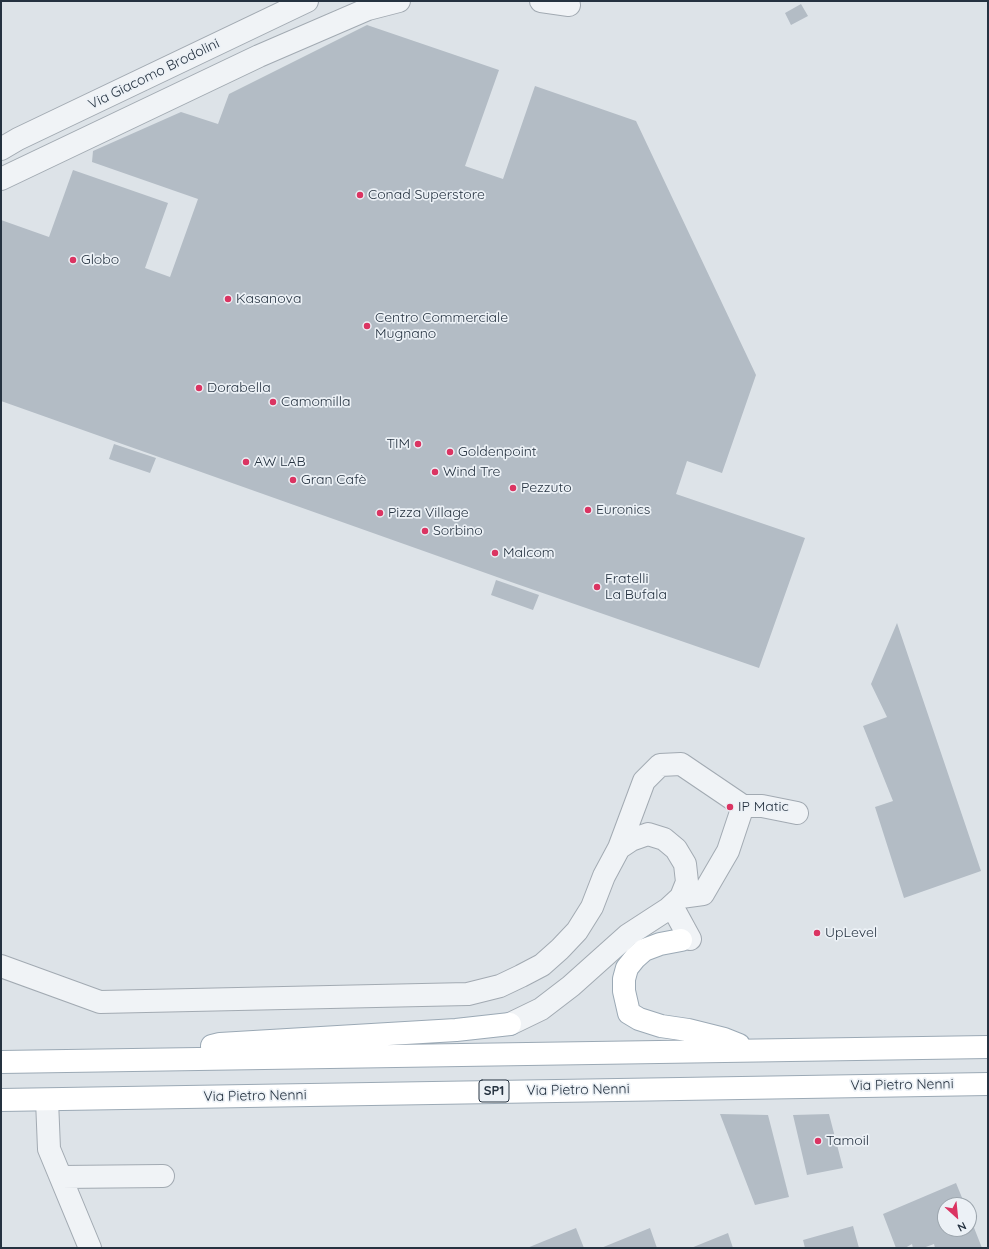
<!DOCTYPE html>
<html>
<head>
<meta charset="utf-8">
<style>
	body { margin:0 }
	#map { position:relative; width:989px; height:1249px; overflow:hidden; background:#dde3e8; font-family:Quicksand,sans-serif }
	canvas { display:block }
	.frame { position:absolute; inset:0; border:2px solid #253240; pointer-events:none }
	.north { position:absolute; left:937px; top:1197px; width:40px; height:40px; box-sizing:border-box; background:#ecf1f6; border:1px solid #9ca5ad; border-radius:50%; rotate:153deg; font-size:11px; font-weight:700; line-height:16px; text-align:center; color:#253240 }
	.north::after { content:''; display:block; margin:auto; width:14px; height:18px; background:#db3462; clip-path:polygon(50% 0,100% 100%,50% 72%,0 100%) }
</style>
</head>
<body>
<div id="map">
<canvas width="989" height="1249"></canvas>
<div class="frame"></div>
<div class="north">N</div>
</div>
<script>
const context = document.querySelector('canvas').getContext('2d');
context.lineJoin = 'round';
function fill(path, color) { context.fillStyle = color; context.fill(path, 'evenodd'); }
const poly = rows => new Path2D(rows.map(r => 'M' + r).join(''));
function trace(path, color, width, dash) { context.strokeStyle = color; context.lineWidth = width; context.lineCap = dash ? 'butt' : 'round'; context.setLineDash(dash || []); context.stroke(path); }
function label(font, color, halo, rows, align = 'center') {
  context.font = font + ' Quicksand,sans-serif'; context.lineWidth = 3.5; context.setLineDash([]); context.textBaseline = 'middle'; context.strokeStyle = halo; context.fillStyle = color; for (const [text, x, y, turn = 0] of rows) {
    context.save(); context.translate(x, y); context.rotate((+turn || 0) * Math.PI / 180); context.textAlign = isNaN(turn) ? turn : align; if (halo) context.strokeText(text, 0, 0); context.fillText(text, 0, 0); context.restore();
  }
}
fill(poly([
	[801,4,808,16,791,25,785,13],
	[367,25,499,70,465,166,503,179,535,86,636,121,756,375,722,473,687,461,676,494,805,538,759,668,511,582,1,401,1,220,49,237,73,170,168,203,145,268,170,277,198,199,92,162,93,151,181,112,218,124,229,94],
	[114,444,156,458,150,473,109,459],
	[496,580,539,595,533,610,491,595],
	[897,623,981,871,904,898,875,807,893,801,863,726,887,717,871,684],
	[720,1114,768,1115,789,1197,755,1205],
	[829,1114,843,1168,807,1175,793,1115],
	[956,1183,965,1205,945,1205,945,1229,969,1229,969,1215,982,1248,935,1248,934,1244,923,1248,913,1248,912,1244,905,1248,896,1248,883,1214],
	[853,1226,859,1248,805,1248,803,1240],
	[576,1228,584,1248,527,1248],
	[650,1228,657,1248,601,1248],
	[728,1233,733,1248,691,1248]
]), '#b3bcc5');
const minor = poly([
	[541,1,569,5],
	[1,149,18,139,307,1],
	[1,179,259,56,368,9,399,1],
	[619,848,644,781,660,765,681,764,743,806],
	[681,897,703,894,728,851,743,806,762,806,797,813],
	[672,906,690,939],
	[1,966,100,1002,468,994,500,986,521,976,542,965,560,949,577,931,592,907,604,876,619,848,631,840,648,834,664,839,676,849,685,864,687,882,681,897,668,909,628,935,571,986,541,1009,510,1024],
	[47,1100,49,1149,90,1248],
	[61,1177,163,1176]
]);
const major = poly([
	[681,940,660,944,644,950,635,958,627,968,624,979,624,991,629,1013,639,1019,661,1026,688,1030,724,1039,739,1045],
	[212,1046,220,1044,456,1030,510,1024],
	[1,1062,988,1047],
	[1,1100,988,1084]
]);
trace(minor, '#a2aab2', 24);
trace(major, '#9ba9b5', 24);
trace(minor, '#f0f3f6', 22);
trace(major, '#fff', 22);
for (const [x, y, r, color] of [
	[360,195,4,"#db3462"],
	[73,260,4,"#db3462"],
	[228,299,4,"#db3462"],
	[367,326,4,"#db3462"],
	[199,388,4,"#db3462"],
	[273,402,4,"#db3462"],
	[418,444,4,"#db3462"],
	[450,452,4,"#db3462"],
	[246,462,4,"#db3462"],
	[435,472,4,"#db3462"],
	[293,480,4,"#db3462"],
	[513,488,4,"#db3462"],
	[588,510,4,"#db3462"],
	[380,513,4,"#db3462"],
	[425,531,4,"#db3462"],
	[495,553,4,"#db3462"],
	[597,587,4,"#db3462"],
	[730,807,4,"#db3462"],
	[817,933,4,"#db3462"],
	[818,1141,4,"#db3462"]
]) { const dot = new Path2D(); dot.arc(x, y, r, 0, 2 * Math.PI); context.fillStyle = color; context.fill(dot); trace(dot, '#ecf1f6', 1.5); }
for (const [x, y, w] of [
	[494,1091,30]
]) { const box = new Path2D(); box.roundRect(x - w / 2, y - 11, w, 22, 3); context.fillStyle = '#ecf1f6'; context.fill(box); trace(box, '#253240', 1); }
label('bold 13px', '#253240', null, [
	["SP1",494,1091]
]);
label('14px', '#253240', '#ecf1f6', [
	["Via Giacomo Brodolini",154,74,-26],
	["Via Pietro Nenni",902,1085,-1],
	["Via Pietro Nenni",578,1090,-1],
	["Via Pietro Nenni",255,1096,-1]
]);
label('14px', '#253240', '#ecf1f6', [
	["Conad Superstore",368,195],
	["Globo",81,260],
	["Kasanova",236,299],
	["Centro Commerciale",375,318],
	["Mugnano",375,334],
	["Dorabella",207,388],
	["Camomilla",281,402],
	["TIM",410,444,"right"],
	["Goldenpoint",458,452],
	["AW LAB",254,462],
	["Wind Tre",443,472],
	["Gran Cafè",301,480],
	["Pezzuto",521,488],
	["Euronics",596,510],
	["Pizza Village",388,513],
	["Sorbino",433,531],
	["Malcom",503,553],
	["Fratelli",605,579],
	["La Bufala",605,595],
	["IP Matic",738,807],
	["UpLevel",825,933],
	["Tamoil",826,1141]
], 'left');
</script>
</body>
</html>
